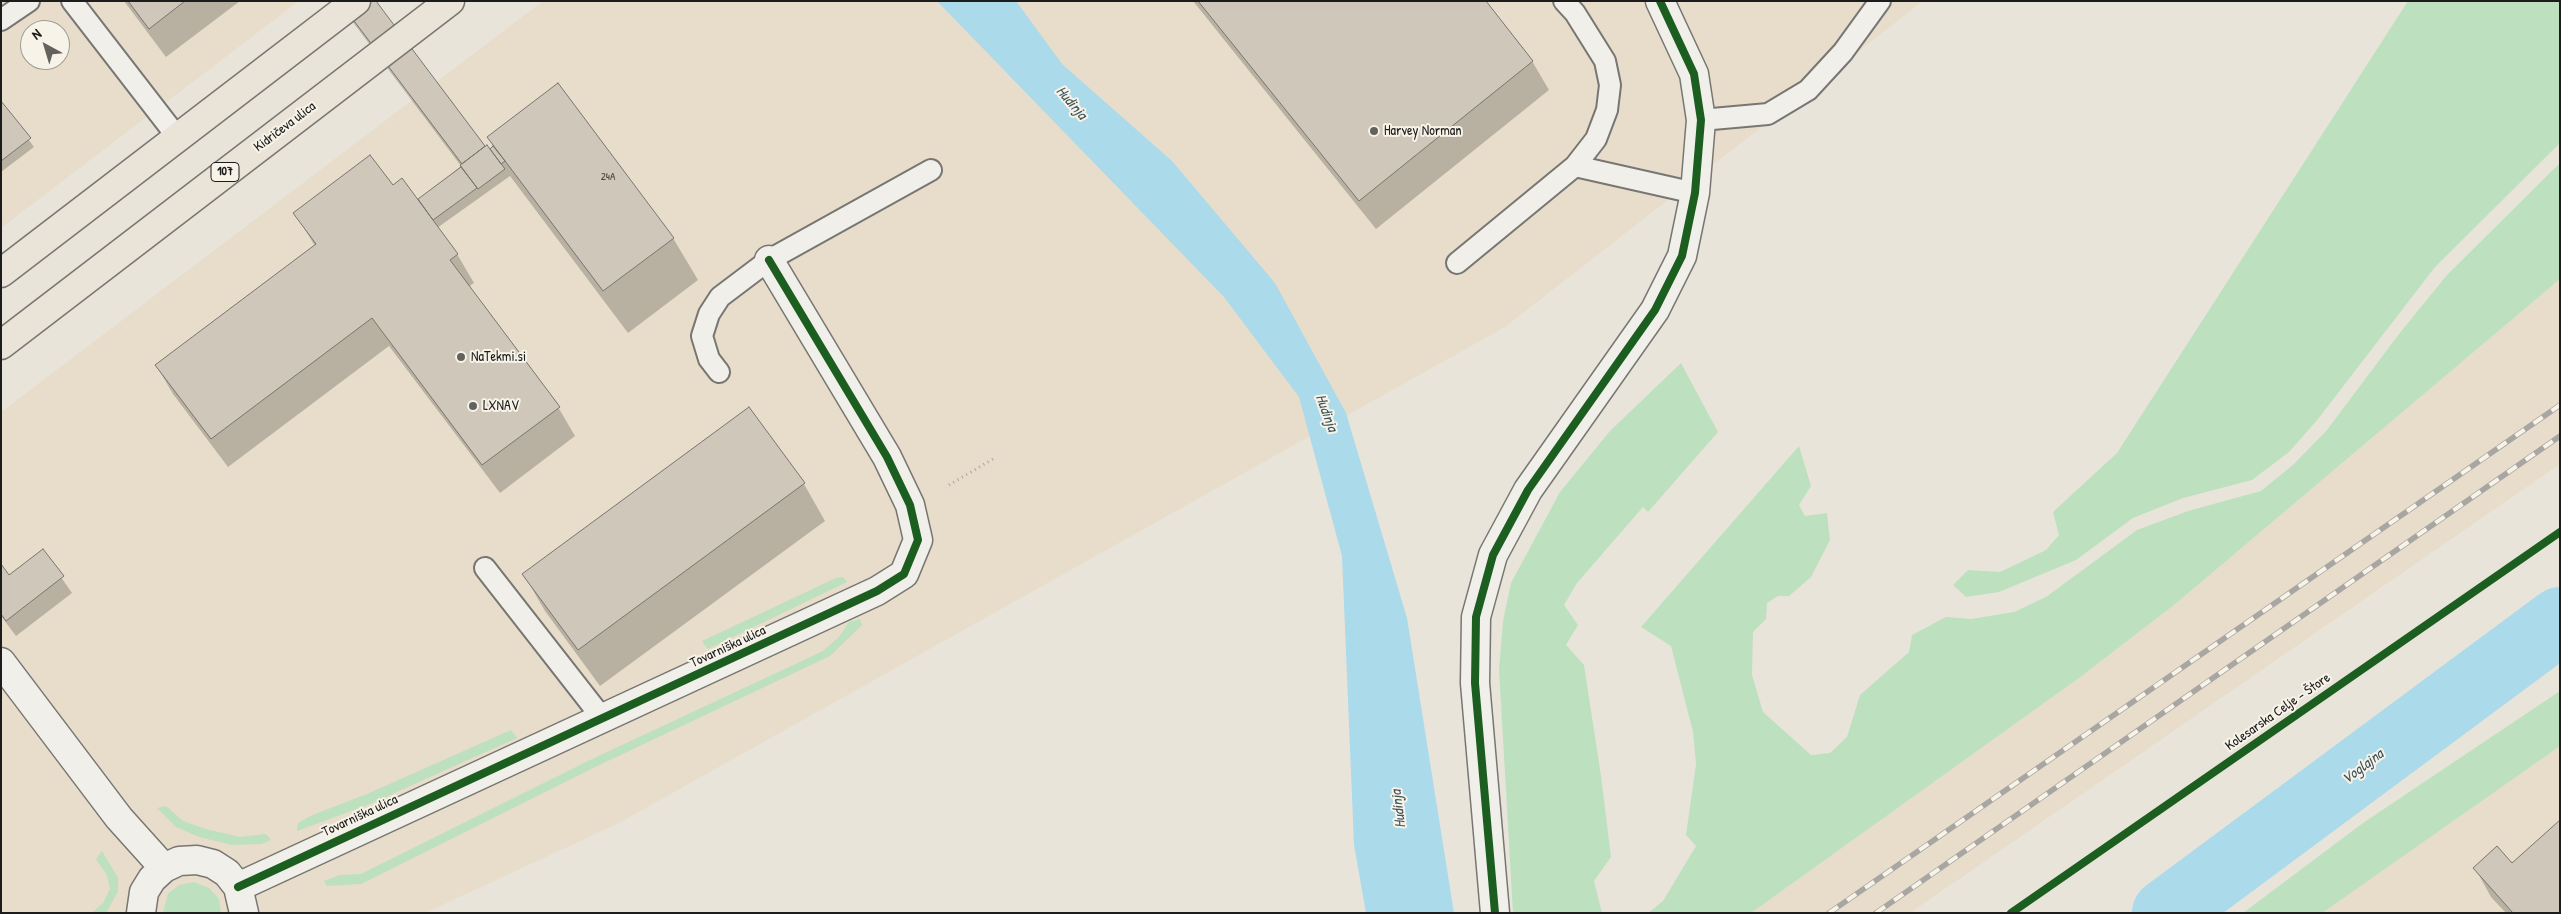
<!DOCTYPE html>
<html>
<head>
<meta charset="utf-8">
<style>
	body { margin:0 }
	#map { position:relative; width:2561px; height:914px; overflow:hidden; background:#e9e4da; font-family:"Patrick Hand",sans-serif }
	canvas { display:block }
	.frame { position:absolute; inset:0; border:2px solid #1c1c1c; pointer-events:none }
	.north { position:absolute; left:20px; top:20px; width:50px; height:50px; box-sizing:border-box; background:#f7f3e8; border:1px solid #9f9d96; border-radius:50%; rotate:321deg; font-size:14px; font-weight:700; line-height:20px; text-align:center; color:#1c1c1c }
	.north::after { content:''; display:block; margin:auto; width:18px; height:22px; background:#64625e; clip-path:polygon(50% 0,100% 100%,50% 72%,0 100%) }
</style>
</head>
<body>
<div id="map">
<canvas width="2561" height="914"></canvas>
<div class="frame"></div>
<div class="north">N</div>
</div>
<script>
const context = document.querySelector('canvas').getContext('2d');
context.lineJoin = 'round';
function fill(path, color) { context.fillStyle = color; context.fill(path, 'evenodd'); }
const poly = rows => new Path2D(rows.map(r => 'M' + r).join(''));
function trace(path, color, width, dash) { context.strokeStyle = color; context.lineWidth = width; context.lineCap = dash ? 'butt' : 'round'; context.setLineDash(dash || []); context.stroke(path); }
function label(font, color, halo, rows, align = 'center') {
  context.font = font + ' "Patrick Hand",sans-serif'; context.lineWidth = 4; context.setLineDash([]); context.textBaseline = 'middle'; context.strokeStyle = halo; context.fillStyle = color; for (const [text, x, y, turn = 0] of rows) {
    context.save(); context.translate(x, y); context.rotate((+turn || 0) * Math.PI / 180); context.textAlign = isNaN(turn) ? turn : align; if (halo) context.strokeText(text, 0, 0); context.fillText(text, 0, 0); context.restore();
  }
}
fill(poly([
	[1,1,299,1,1,228],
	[30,30,60,30,60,60,30,60],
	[543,1,1923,1,1505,327,617,824,425,913,1,913,1,412],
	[2560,279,2560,464,1910,913,1751,913,2079,678,2174,605],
	[2560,746,2560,913,2322,913,2350,892]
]), '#e7ddca');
fill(poly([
	[2408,1,2560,1,2560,143,2435,267,2318,419,2289,452,2252,480,2183,498,2133,518,2076,560,1999,592,1966,597,1953,585,1968,570,2000,572,2046,550,2059,535,2053,512,2117,453],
	[2560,163,2560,279,2174,605,2079,678,1751,913,1648,913,1663,901,1696,846,1686,835,1696,764,1693,732,1671,646,1641,627,1799,446,1811,486,1799,505,1805,516,1827,513,1830,540,1811,577,1789,596,1778,596,1767,603,1766,619,1753,632,1752,675,1763,712,1811,755,1830,753,1847,737,1860,695,1909,652,1912,635,1946,617,1971,619,2014,612,2046,597,2137,530,2188,511,2261,491,2294,464,2327,430,2399,334,2447,275],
	[1681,363,1718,432,1648,512,1643,507,1577,583,1564,605,1578,625,1566,645,1584,665,1601,776,1611,857,1594,881,1602,913,1513,913,1499,669,1503,621,1511,583,1560,492,1610,431],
	[843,577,847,582,708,649,702,641,836,578],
	[860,619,862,625,830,656,593,768,361,884,327,886,324,881,340,875,361,874,590,760,823,651,839,637,849,622],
	[2560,691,2560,746,2322,913,2243,913,2363,823],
	[511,730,517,738,370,804,297,831,298,823,310,816,367,794],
	[166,806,183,821,206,829,240,837,266,834,271,840,261,844,232,845,199,837,176,827,157,808],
	[102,851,118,878,118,891,106,913,92,913,103,903,110,889,107,875,96,859],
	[194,882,209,888,219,899,221,913,163,913,168,894,179,885]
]), '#bde0bf');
fill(poly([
	[937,1,1016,1,1062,64,1172,161,1275,283,1346,413,1407,618,1454,913,1366,913,1354,845,1342,556,1299,397,1224,297]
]), '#abdaeb');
fill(poly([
	[124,1,240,1,166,57],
	[337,1,374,1,485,148,490,151,494,147,488,138,673,238,698,280,628,333,510,176,437,228,457,254,474,283,468,287,558,407,575,436,500,493,389,346,228,467,173,394,156,365,315,246,295,213,393,187,418,201,461,166],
	[1193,1,1484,1,1532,61,1549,90,1376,229],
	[1,103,34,147,1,172],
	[749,409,804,484,825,521,600,686,545,611,524,575],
	[43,551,72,593,16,636,1,616,1,566,9,577],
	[2512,864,2560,913,2506,913,2491,897,2475,868]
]), '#0003');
trace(poly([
	[2166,913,2560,621]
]), '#abdaeb', 68);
const building = poly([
	[128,1,185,1,149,29,128,1],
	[339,1,376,1,485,146,462,164,339,1],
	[1198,1,1486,1,1533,61,1359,201,1198,1],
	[558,83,674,238,603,291,487,137,558,83],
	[1,101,31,138,1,161,1,101],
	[487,145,505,169,478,189,460,165,487,145],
	[493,146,505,161,501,164,490,149,493,146],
	[370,155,393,185,402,178,458,254,450,260,560,407,482,465,372,318,211,439,155,365,316,244,293,213,370,155],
	[461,167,477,188,433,220,418,199,461,167],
	[749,407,805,483,578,650,522,574,749,407],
	[43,549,64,576,6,621,1,614,1,564,9,575,43,549],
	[2560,820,2560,913,2513,913,2473,868,2497,846,2512,863,2560,820]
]);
fill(building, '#cfc7b9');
trace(building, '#787672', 1);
const service = poly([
	[72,1,178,138],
	[1,20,29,1],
	[1701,120,1768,114,1808,90,1843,52,1880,1],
	[1575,166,1695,193],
	[1457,263,1575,166,1596,139,1607,110,1610,85,1605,61,1575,13,1564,1],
	[719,372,709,359,702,336,709,314,720,297,769,260,931,170],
	[485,568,603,719]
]);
const minor = poly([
	[1,662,119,818,164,868],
	[238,887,877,591,904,574,918,540,910,505,887,457,769,260],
	[141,913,144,892,152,879,164,868,179,861,197,860,213,864,227,873,238,887,244,913],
	[1495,913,1475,683,1476,617,1493,555,1528,490,1655,310,1682,256,1695,193,1701,120,1694,74,1660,1]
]);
const primary = poly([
	[1,273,356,1],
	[1,345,450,1]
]);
trace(service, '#787672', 24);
trace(minor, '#787672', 31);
trace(primary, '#787672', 31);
trace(poly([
	[949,485,993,459]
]), '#a8a6a3', 3, [1, 4]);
trace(service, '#f1efea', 20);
trace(minor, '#f1efea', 28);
trace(primary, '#e9e4d7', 28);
const rail = poly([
	[1829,913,2560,405],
	[1876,913,2560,436]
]);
trace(rail, '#a8a6a3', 5.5);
trace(rail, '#f7f3e8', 4, [11]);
trace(poly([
	[238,887,877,591,904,574,918,540,910,505,887,457,769,260],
	[1495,913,1475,683,1476,617,1493,555,1528,490,1655,310,1682,256,1695,193,1701,120,1694,74,1660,1],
	[2011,913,2560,532]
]), '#1b5e20', 8);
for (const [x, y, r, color] of [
	[1374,131,5,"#64625e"],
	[461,357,5,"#64625e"],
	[473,406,5,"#64625e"]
]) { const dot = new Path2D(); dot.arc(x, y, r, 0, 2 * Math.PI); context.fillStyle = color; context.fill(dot); trace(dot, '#f7f3e8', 2); }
label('11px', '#494743', null, [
	["24A",608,177]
]);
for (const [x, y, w] of [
	[225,172,28]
]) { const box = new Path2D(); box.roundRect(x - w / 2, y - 9.5, w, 19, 4); context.fillStyle = '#f7f3e8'; context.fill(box); trace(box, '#1c1c1c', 1); }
label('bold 12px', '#1c1c1c', null, [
	["107",225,172]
]);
label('14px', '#1c1c1c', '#f7f3e8', [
	["Kidričeva ulica",285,127,-37],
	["Tovarniška ulica",728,647,-25],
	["Kolesarska Celje - Štore",2278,712,-35],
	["Tovarniška ulica",360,816,-25]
]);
label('14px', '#1c1c1c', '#f7f3e8', [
	["Harvey Norman",1384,131],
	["NaTekmi.si",471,357],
	["LXNAV",483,406]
], 'left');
label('italic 15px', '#3f545c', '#f7f3e8', [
	["Hudinja",1071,103,49],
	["Hudinja",1326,413,69],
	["Voglajna",2363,767,-37],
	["Hudinja",1399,809,-97]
]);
</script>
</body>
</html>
